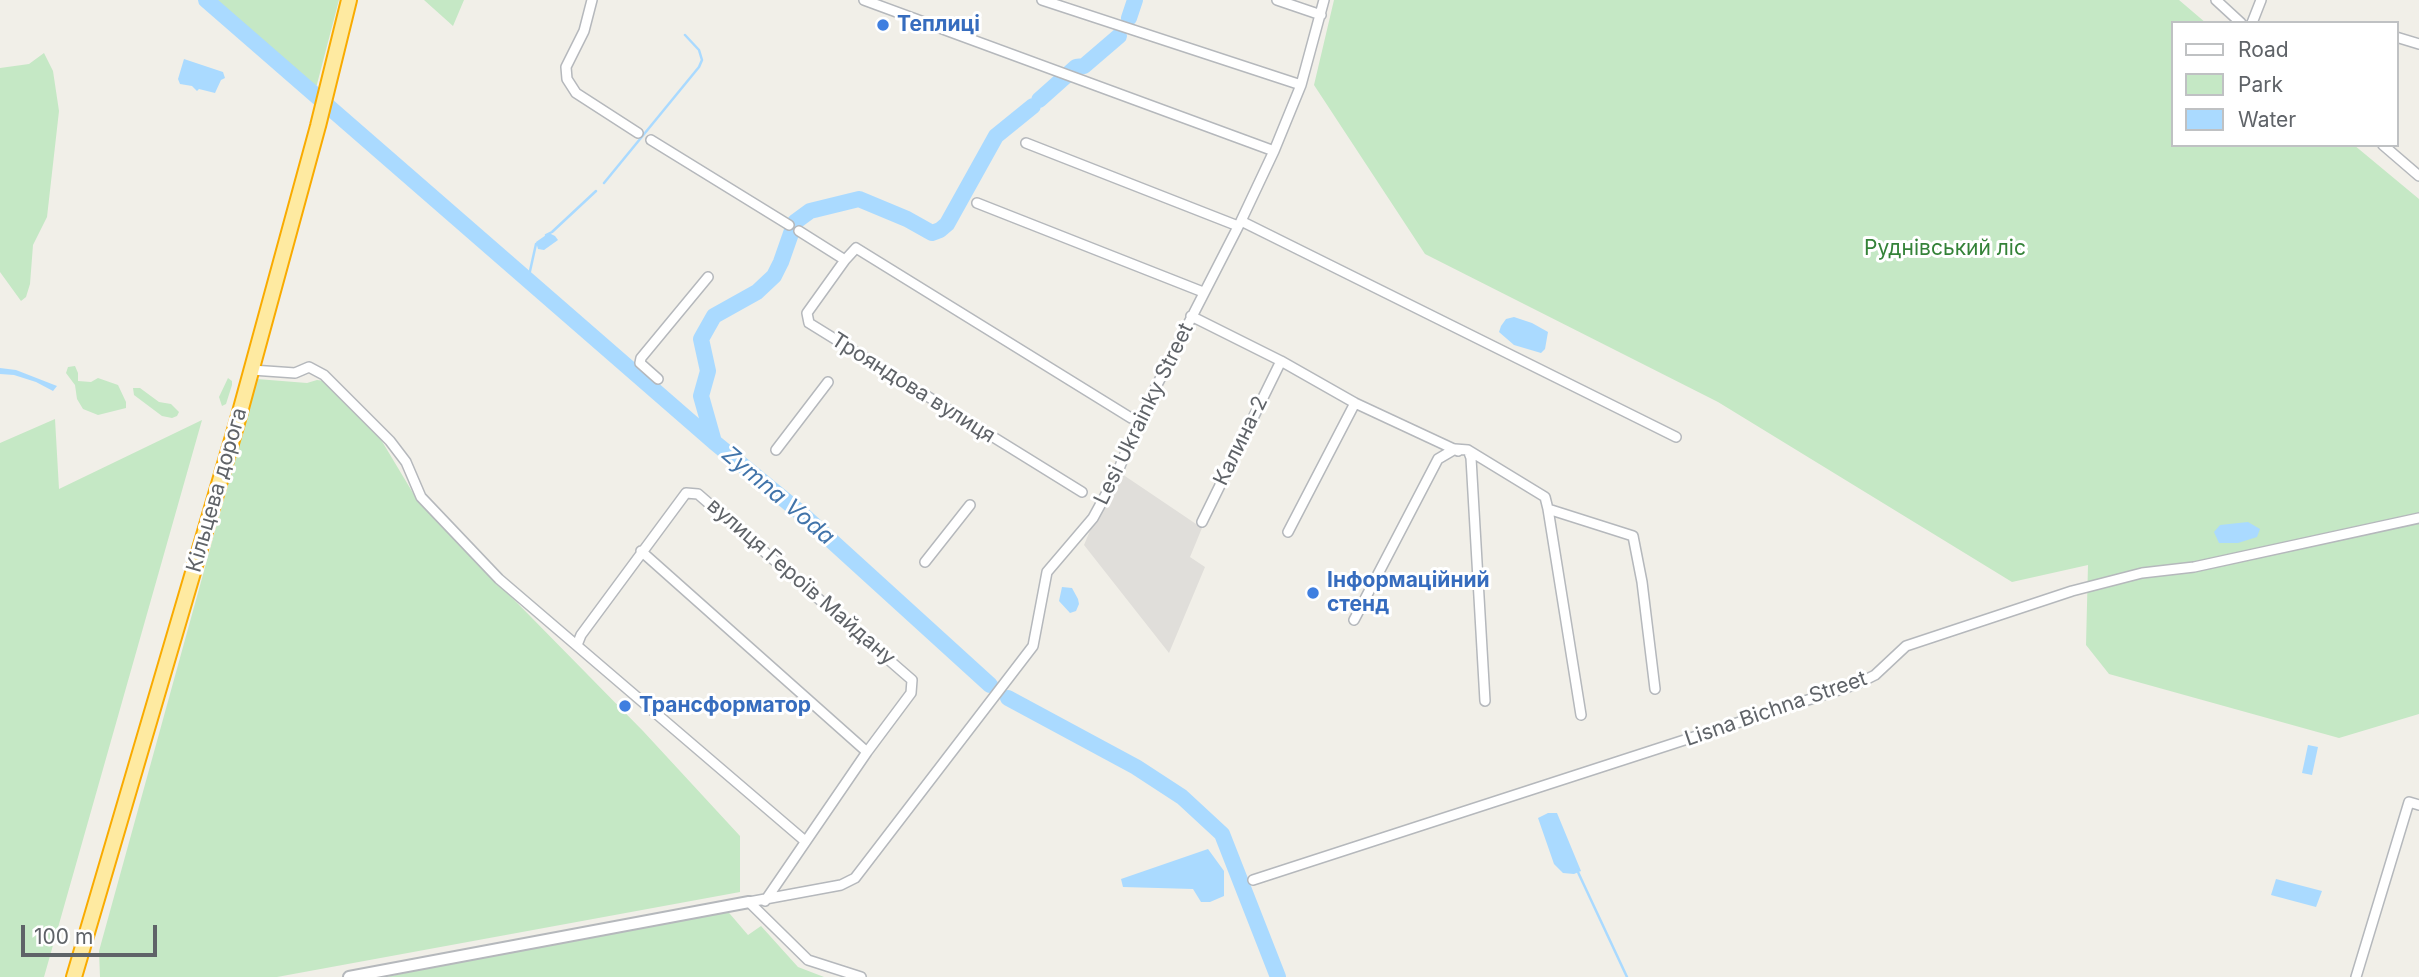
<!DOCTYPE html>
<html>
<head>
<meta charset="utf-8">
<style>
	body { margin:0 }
	#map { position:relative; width:2419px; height:977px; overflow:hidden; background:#f1efe8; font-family:Inter,sans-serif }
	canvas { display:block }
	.legend { position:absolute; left:2171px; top:21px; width:228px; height:126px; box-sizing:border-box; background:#fff; border:2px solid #bfc1c3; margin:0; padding:9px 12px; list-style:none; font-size:21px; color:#5f6368 }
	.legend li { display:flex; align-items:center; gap:14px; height:35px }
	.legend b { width:35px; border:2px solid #bfc1c3 }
	.scale { position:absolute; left:21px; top:925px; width:136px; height:32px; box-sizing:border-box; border:4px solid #5f6368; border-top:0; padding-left:9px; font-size:21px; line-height:24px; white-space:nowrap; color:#5f6368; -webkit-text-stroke:5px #fff; paint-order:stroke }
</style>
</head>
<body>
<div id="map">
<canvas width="2419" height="977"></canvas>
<ul class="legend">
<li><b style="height:9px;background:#fff"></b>Road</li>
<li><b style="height:19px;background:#c5e8c5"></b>Park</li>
<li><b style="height:19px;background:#aadaff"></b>Water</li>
</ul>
<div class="scale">100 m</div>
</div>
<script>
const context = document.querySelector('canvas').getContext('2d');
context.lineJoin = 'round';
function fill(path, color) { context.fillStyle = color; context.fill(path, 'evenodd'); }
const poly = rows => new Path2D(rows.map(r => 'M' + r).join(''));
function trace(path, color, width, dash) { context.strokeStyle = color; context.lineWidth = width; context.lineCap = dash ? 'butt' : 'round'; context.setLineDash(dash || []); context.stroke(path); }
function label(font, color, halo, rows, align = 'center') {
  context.font = font + ' Inter,sans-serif'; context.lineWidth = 6; context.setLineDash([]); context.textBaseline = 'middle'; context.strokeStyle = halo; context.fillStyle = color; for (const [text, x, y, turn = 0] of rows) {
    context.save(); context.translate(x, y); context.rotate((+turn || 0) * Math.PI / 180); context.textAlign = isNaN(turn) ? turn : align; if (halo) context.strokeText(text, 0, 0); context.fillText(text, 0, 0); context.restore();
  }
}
fill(poly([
	[1119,472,1202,528,1190,557,1205,567,1169,653,1084,545,1100,507]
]), '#e0deda');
fill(poly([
	[212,0,339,0,316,88,238,21],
	[424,0,464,0,453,26],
	[1334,0,2179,0,2206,23,2172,23,2172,145,2354,145,2419,199,2419,714,2339,738,2109,674,2086,645,2088,565,2012,582,1718,402,1425,254,1314,85],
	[44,53,53,71,59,111,47,217,33,245,30,284,26,297,21,301,0,272,0,68,29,64],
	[75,366,78,373,78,381,91,382,98,378,118,385,126,402,126,408,98,415,83,409,77,399,75,385,66,373,68,367],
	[228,378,232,381,232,385,226,404,222,406,219,397],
	[257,379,307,383,317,380,333,382,377,433,419,503,643,731,740,836,740,892,277,977,100,977,99,951],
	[133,388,140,388,159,402,171,404,179,412,177,416,172,418,162,416,134,395],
	[55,419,59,489,202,420,44,977,0,977,0,443],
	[724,907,748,935,761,926,798,967,824,977,386,977]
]), '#c5e8c5');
fill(poly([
	[184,59,223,72,225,78,221,80,215,93,199,89,197,91,192,86,180,84,178,79],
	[549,233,555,236,558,240,544,250,538,249,536,242],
	[1514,317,1532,323,1548,332,1545,349,1541,353,1514,345,1499,332,1501,326,1506,319],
	[0,368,16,370,57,386,53,391,36,382,14,375,0,374],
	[2248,522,2260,529,2257,537,2238,543,2219,543,2214,532,2220,525],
	[1062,587,1072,588,1078,599,1079,604,1076,611,1070,613,1059,601],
	[2308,745,2318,747,2312,775,2302,773],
	[1548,813,1557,813,1581,871,1574,874,1563,873,1554,864,1538,818],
	[1208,849,1224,871,1224,896,1210,902,1201,902,1193,889,1123,887,1121,879],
	[2276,879,2322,891,2316,907,2271,895]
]), '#aadaff');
trace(poly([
	[604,183,699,67,702,60,699,50,685,35],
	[546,235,552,232,596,191],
	[528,280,536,244],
	[1577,870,1627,977]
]), '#aadaff', 2.5);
trace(poly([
	[206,0,714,442],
	[1129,18,1135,0],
	[1039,100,1076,67,1084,66,1119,36],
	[990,685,802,514,714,442,701,396,708,371,701,339,714,316,757,292,774,276,781,262,795,222,810,211,859,199,907,219,932,233,940,230,947,224,996,136,1033,106],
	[1008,698,1136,767,1182,797,1222,834,1278,977]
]), '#aadaff', 16);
const minor = poly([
	[592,0,584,31,566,67,567,79,576,93,638,133],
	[864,0,1274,151],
	[1042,0,1301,85],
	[1277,0,1321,15],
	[2216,0,2241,23],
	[2252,23,2261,0],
	[2396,37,2419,44],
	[651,140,789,225],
	[1026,143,1238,226],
	[2383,145,2419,176],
	[977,203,1203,292],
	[1241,221,1676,437],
	[799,231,845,260],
	[1191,316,1281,361,1355,403,1458,451],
	[252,370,295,373,309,367,324,375,390,441,406,462,421,497,499,579,805,841],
	[658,379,640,363,641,358,708,277],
	[776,450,828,382],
	[1468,450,1471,458,1485,701],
	[1082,492,809,323,807,313,845,260,856,248,1131,418,1139,420],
	[1548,509,1581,715],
	[1202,522,1281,361],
	[1288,532,1355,403],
	[641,551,867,752],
	[925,562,970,505],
	[1354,620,1438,459,1455,449,1468,450,1545,497,1548,509,1633,536,1642,582,1655,689],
	[577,645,581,635,686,493,698,494,912,680,911,693,867,752,765,901],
	[1253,880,1857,684,1875,675,1906,646,2072,591,2142,573,2194,567,2419,518],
	[749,902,841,885,855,878,1033,646,1047,572,1093,518,1116,476,1139,420,1241,221,1274,151,1301,85,1324,0],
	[749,902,808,960,861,977],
	[2356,977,2409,802,2419,805]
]);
const tertiary = poly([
	[349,977,749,902]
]);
const trunk = poly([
	[74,977,237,423,318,126,349,0]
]);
trace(minor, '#b5b8bc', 12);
trace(tertiary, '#b5b8bc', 14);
trace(trunk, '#f9ab00', 18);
trace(minor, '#fff', 9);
trace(tertiary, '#fff', 10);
trace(trunk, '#feeaa1', 14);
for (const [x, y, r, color] of [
	[883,25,7,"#3f7fe0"],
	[1313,593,7,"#3f7fe0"],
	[625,706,7,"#3f7fe0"]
]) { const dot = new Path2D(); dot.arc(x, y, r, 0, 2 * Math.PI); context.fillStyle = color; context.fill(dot); trace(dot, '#fff', 2.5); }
label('bold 21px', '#366cbe', '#fff', [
	["Теплиці",897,25],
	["Інформаційний",1327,581],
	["стенд",1327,605],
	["Трансформатор",639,706]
], 'left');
label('21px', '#348238', '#fff', [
	["Руднівський ліс",1945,249]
]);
label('21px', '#5f6368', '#fff', [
	["Трояндова вулиця",913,388,32],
	["Lesi Ukrainky Street",1144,414,-64],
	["Калина-2",1241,441,-64],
	["Кільцева дорога",217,490,-74],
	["вулиця Героїв Майдану",801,582,41],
	["Lisna Bichna Street",1776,709,-19]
]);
label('italic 23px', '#4174aa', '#fff', [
	["Zymna Voda",778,496,40]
]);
</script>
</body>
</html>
